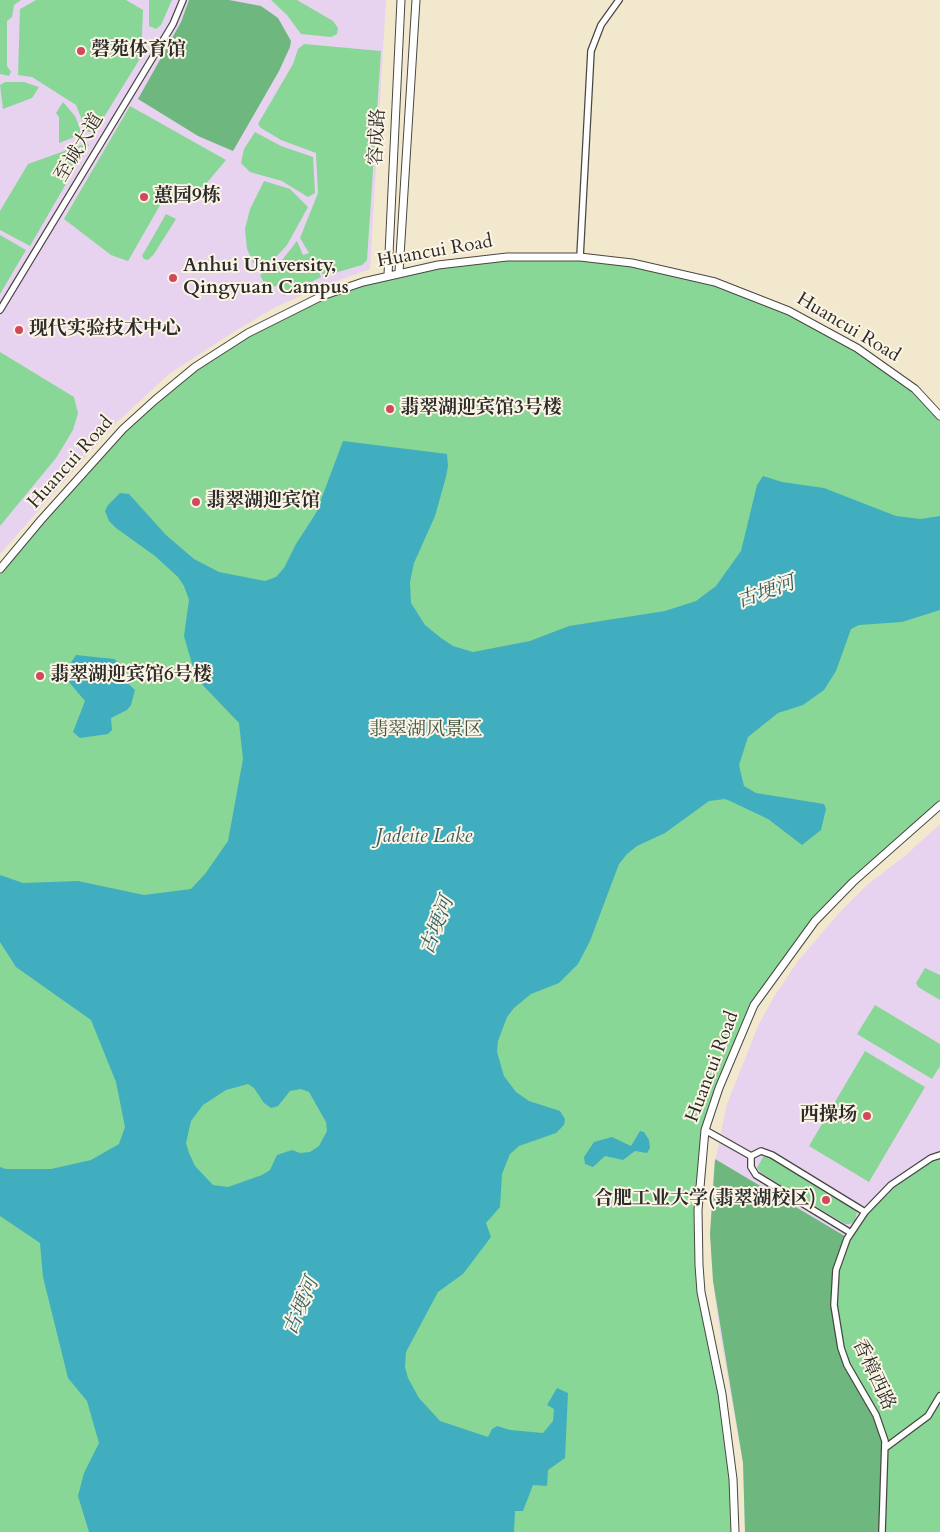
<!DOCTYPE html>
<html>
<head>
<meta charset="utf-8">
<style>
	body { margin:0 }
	canvas { display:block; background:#f2e8cd }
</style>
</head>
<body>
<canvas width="940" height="1532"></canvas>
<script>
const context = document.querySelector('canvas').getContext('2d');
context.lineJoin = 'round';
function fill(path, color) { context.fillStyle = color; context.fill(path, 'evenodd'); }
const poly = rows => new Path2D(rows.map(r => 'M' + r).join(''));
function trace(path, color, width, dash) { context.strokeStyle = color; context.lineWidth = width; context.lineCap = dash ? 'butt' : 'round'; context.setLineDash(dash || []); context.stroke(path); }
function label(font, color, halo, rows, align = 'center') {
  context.font = font + ' Cardo,"Noto Serif SC",serif'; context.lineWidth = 4; context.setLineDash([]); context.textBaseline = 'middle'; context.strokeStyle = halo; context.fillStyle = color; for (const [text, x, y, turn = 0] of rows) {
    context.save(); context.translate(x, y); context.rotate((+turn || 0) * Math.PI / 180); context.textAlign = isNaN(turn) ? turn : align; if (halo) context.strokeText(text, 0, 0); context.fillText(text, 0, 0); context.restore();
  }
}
fill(poly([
	[7,0,386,0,370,269,320,287,276,307,235,331,169,374,114,425,0,554,0,4],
	[940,824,940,1532,745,1532,743,1463,720,1334,713,1281,710,1234,714,1166,727,1104,758,1026,775,995,798,961,839,913,867,885,906,855]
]), '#e7d2ef');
fill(poly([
	[0,0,21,0,14,5,12,17,7,21,7,66,11,72,9,76,0,74],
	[36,0,126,0,143,10,141,57,96,130,89,132,86,130,76,105,32,77,18,75,20,9],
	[149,0,172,0,161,25,156,29,149,26],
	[271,0,297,0,333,21,338,28,337,34,331,37,301,34,287,15],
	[304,44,381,51,367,260,362,265,324,276,314,261,321,277,284,296,278,285,267,289,260,275,283,259,297,241,303,255,309,253,300,238,318,193,316,153,281,140,261,128,258,124,293,64,298,49],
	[5,82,24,82,39,87,32,98,3,109,0,85],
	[63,102,75,116,82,134,59,143,59,117,56,113],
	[130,106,226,160,189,204,167,193,128,261,111,255,64,219],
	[255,132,281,146,313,157,315,193,308,197,282,181,250,172,241,163,244,149],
	[87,143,89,145,85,151,30,246,0,230,0,211,28,164],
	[264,181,290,189,308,207,287,245,276,257,258,268,255,266,247,249,245,229,250,209],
	[166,214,176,219,154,254,148,260,144,259,142,256],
	[0,235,26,250,0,294],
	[552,256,680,273,779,306,896,374,940,416,940,805,821,913,754,1005,705,1130,699,1265,722,1394,735,1532,0,1532,0,569,123,429,216,353,322,296,438,265],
	[0,352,74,397,78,413,73,430,56,458,0,526],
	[925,968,940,975,940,1000,918,987,916,983],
	[875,1005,940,1044,940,1066,932,1079,857,1034],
	[865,1051,925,1087,869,1182,809,1146],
	[940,1155,940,1532,882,1532,836,1320,836,1270,851,1233,891,1185],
	[763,1157,769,1157,854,1207,857,1212,855,1221,850,1224,845,1224,761,1173,757,1168]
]), '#88d796');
fill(poly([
	[189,0,229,0,261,6,278,18,291,41,290,47,279,71,233,151,198,136,138,99,181,22],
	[715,1159,848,1238,833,1289,841,1348,885,1441,882,1532,745,1532,743,1463,713,1281,710,1234]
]), '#6eb87f');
fill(poly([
	[343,441,447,454,448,466,446,477,435,516,414,563,410,582,411,603,425,625,441,638,453,646,473,652,530,641,569,626,665,611,696,601,716,586,741,551,757,485,763,476,782,482,824,488,896,516,921,519,940,516,940,610,902,622,859,625,851,629,836,671,824,690,803,705,778,713,748,737,739,765,744,786,756,793,824,804,826,809,821,830,802,845,768,819,730,801,725,799,709,801,665,833,637,846,627,854,619,864,590,941,578,964,559,983,531,994,514,1008,507,1017,498,1041,497,1052,504,1076,516,1092,529,1101,560,1111,565,1119,564,1125,556,1133,519,1146,510,1154,502,1174,500,1207,486,1223,491,1237,463,1274,438,1292,406,1352,405,1367,408,1378,419,1398,440,1421,488,1437,492,1429,497,1426,510,1430,543,1433,553,1421,554,1409,547,1405,557,1388,568,1393,565,1458,548,1470,547,1486,533,1485,523,1511,515,1511,514,1532,89,1532,78,1496,84,1473,99,1443,87,1401,68,1378,43,1277,40,1243,0,1216,0,1167,6,1169,51,1169,91,1160,119,1144,125,1127,116,1082,91,1020,16,967,0,942,0,875,23,883,78,881,144,895,191,889,205,874,228,841,243,759,239,723,196,678,184,636,189,600,184,586,178,577,155,556,116,528,109,521,105,511,108,505,120,493,129,494,166,535,194,559,219,572,265,581,276,577,284,568,296,544,316,513],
	[248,1084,254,1088,264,1103,271,1108,278,1106,290,1091,301,1089,309,1092,326,1122,327,1131,319,1146,310,1152,300,1153,292,1150,277,1155,270,1170,262,1175,228,1187,213,1185,195,1166,189,1153,186,1143,191,1121,203,1105,226,1090],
	[76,655,114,659,118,662,123,679,135,690,131,705,127,710,111,718,112,730,108,734,80,738,73,732,85,701,63,675],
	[640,1131,644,1132,649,1140,650,1148,647,1153,635,1151,623,1160,605,1156,593,1167,585,1164,584,1157,594,1142,612,1137,631,1146]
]), '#40aebe');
const minor = poly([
	[580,257,591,51,601,25,619,0],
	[0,310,173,24,183,0],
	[705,1130,751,1156,761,1151,772,1155,865,1212],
	[751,1156,751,1167,756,1175,851,1233],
	[885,1448,928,1416,940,1396],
	[882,1532,885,1441,876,1415,847,1365,841,1348,834,1305,836,1270,847,1239,865,1212,891,1185,931,1158,940,1155]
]);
const tertiary = poly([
	[399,272,416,0],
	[388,275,401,0],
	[0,569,41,520,123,429,155,400,195,367,248,333,322,296,363,282,438,265,507,257,580,257,632,263,715,282,789,311,857,348,915,389,940,416],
	[735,1532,733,1479,722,1394,701,1292,699,1265,698,1210,705,1130,719,1088,754,1005,815,921,853,882,940,805]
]);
trace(minor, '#494743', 8);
trace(tertiary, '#494743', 9);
trace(minor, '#fff', 5.5);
trace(tertiary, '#fff', 7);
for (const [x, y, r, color] of [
	[81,51,5,"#d1495b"],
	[144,197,5,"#d1495b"],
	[173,278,5,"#d1495b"],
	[19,330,5,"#d1495b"],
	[390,409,5,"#d1495b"],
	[196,502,5,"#d1495b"],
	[40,676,5,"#d1495b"],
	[867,1116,5,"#d1495b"],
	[826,1200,5,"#d1495b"]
]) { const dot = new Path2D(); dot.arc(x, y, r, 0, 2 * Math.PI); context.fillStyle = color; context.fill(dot); trace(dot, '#fcf5e5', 2); }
label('bold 19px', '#2b2b2b', '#fcf5e5', [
	["磬苑体育馆",91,51],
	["蕙园9栋",154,197],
	["Anhui University,",183,267],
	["Qingyuan Campus",183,289],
	["现代实验技术中心",29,330],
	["翡翠湖迎宾馆3号楼",400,409],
	["翡翠湖迎宾馆",206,502],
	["翡翠湖迎宾馆6号楼",50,676],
	["西操场",857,1116,"right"],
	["合肥工业大学(翡翠湖校区)",816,1200,"right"]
], 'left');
label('19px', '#2b2b2b', '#fcf5e5', [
	["容成路",378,137,-87],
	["至诚大道",80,148,-59],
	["Huancui Road",435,252,-10],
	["Huancui Road",848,328,31],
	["Huancui Road",71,463,-48],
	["Huancui Road",713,1067,-69],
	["香樟西路",873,1375,65]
]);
label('19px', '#425646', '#fcf5e5', [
	["翡翠湖风景区",426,731]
]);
label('italic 20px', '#335f66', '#fcf5e5', [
	["古埂河",766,593,-19],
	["Jadeite Lake",424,837],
	["古埂河",438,926,-69],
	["古埂河",302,1307,-67]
]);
</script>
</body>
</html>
